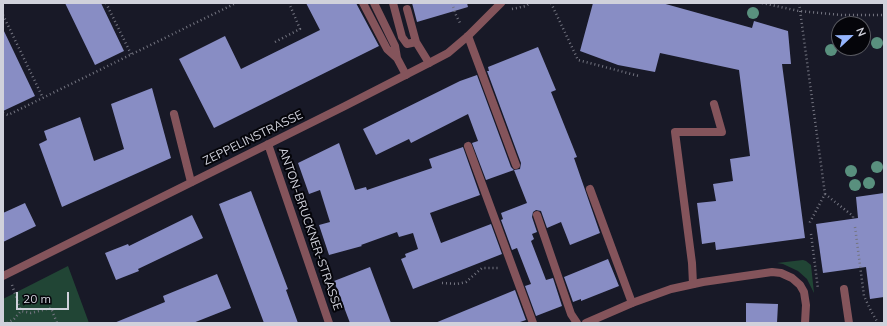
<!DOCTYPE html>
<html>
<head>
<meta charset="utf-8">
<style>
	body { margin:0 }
	#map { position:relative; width:887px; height:326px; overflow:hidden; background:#181927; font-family:Mulish,sans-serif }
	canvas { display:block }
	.frame { position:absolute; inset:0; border:4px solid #d0d1db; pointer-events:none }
	.north { position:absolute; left:831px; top:16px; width:40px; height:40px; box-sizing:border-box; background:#05050a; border:1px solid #56575e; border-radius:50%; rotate:68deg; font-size:11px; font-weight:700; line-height:16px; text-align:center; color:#d0d1db }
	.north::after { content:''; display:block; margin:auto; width:14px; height:18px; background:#96b6fd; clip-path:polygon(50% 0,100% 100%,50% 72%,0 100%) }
	.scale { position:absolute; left:16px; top:292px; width:53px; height:18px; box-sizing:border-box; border:2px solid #d0d1db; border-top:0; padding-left:5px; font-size:12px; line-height:14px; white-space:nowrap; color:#d0d1db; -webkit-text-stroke:3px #05050a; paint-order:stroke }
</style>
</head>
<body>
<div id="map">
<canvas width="887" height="326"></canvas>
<div class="frame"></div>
<div class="north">N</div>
<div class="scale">20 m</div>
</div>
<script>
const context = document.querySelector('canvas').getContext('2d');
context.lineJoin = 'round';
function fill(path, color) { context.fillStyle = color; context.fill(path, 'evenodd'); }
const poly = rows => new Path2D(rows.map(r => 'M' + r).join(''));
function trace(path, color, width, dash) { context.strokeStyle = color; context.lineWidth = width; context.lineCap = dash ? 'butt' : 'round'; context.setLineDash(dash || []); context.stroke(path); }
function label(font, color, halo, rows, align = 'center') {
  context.font = font + ' Mulish,sans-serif'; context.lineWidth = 4; context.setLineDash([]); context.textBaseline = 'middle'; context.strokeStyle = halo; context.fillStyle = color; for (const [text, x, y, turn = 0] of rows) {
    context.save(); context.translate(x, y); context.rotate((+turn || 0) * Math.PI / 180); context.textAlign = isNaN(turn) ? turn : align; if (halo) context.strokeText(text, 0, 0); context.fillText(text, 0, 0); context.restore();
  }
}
fill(poly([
	[803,260,806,261,811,265,814,293,807,279,798,271,783,264,777,263],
	[68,266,89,323,3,323,3,299]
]), '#214535');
fill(poly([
	[65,3,101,3,124,51,95,65],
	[306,3,356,3,379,46,214,128,179,59,225,36,241,69,320,30],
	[412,3,467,3,468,7,417,22],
	[593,3,662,3,752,28,754,21,788,31,791,64,782,64,805,238,716,250,715,242,702,244,697,203,716,201,713,184,733,181,730,159,750,156,739,70,660,53,655,72,618,65,580,51],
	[3,29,35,96,3,111],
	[538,47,556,90,551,92,577,157,574,158,600,233,570,245,561,222,547,228,541,211,536,210,533,212,532,217,537,232,532,234,534,239,531,241,546,280,553,278,562,306,536,316,525,286,531,284,517,248,512,250,501,220,503,219,501,213,527,203,514,170,520,169,521,163,487,71,489,71,488,67],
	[477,75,511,167,514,170,486,180,472,143,478,141,468,114,411,143,409,139,376,155,363,129,460,81],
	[152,88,171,158,62,207,39,144,47,140,44,131,80,117,94,161,124,149,111,104],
	[339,143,355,190,366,187,367,190,432,168,429,159,463,147,480,195,430,213,441,243,491,224,502,254,413,289,401,259,406,257,405,254,418,249,413,233,399,237,397,232,361,245,362,246,329,255,319,225,330,222,320,190,309,194,298,163],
	[251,191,288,289,286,290,298,323,264,323,219,204],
	[884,193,884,297,870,299,866,267,823,273,816,224,858,218,856,197],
	[25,203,36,226,3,242,3,213],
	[192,215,203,238,138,269,139,271,116,280,105,253,128,244,129,246],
	[608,259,619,286,581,301,581,299,573,302,564,277],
	[370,267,391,323,350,323,334,281],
	[217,274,231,308,193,323,114,323,165,302,163,296],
	[515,290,526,320,517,323,435,323],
	[746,303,778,304,777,323,746,323]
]), '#888dc4');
trace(poly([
	[106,3,131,54],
	[452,3,456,15,461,25],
	[551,3,578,60,639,76],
	[762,3,799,11,841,15,884,15],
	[799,3,825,194,810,222,810,225],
	[512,9,526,6,530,3],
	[3,15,43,98],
	[275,42,300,29,289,3],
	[3,113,8,115,236,3],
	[825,194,853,216,853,219],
	[855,227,864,296,871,311,878,323],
	[811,234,818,289],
	[442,283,457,284,466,282,482,268,500,268],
	[12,285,21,311],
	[7,323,14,319,21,311,31,313,51,308,57,323]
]), '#747581', 2.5, [1, 3]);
trace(poly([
	[363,3,387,49,397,58],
	[374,3,395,46,397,58,406,75],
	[393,3,402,37,407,44,416,42,429,63],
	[407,9,416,42],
	[468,36,516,165],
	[174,114,191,182],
	[468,146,533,323],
	[590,189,632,303],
	[537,215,571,314,577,323],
	[693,284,692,263,675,132,722,132,714,104],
	[844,289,849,323]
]), '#84545b', 8);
trace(poly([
	[268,144,329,323],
	[3,276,345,106,429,63,448,53,468,36,501,3],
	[586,323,632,303,671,289,703,282,772,272,781,273,792,278,800,285,804,292,806,305,805,323]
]), '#84545b', 8);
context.fillStyle = '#59907e';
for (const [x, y] of [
	[753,13],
	[877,43],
	[831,50],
	[877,167],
	[851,171],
	[869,183],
	[855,185]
]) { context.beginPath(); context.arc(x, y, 6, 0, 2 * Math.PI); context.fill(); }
label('12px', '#d0d1db', '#05050a', [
	["ZEPPELINSTRASSE",253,138,-26],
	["ANTON-BRUCKNER-STRASSE",310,229,71]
]);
</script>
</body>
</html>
